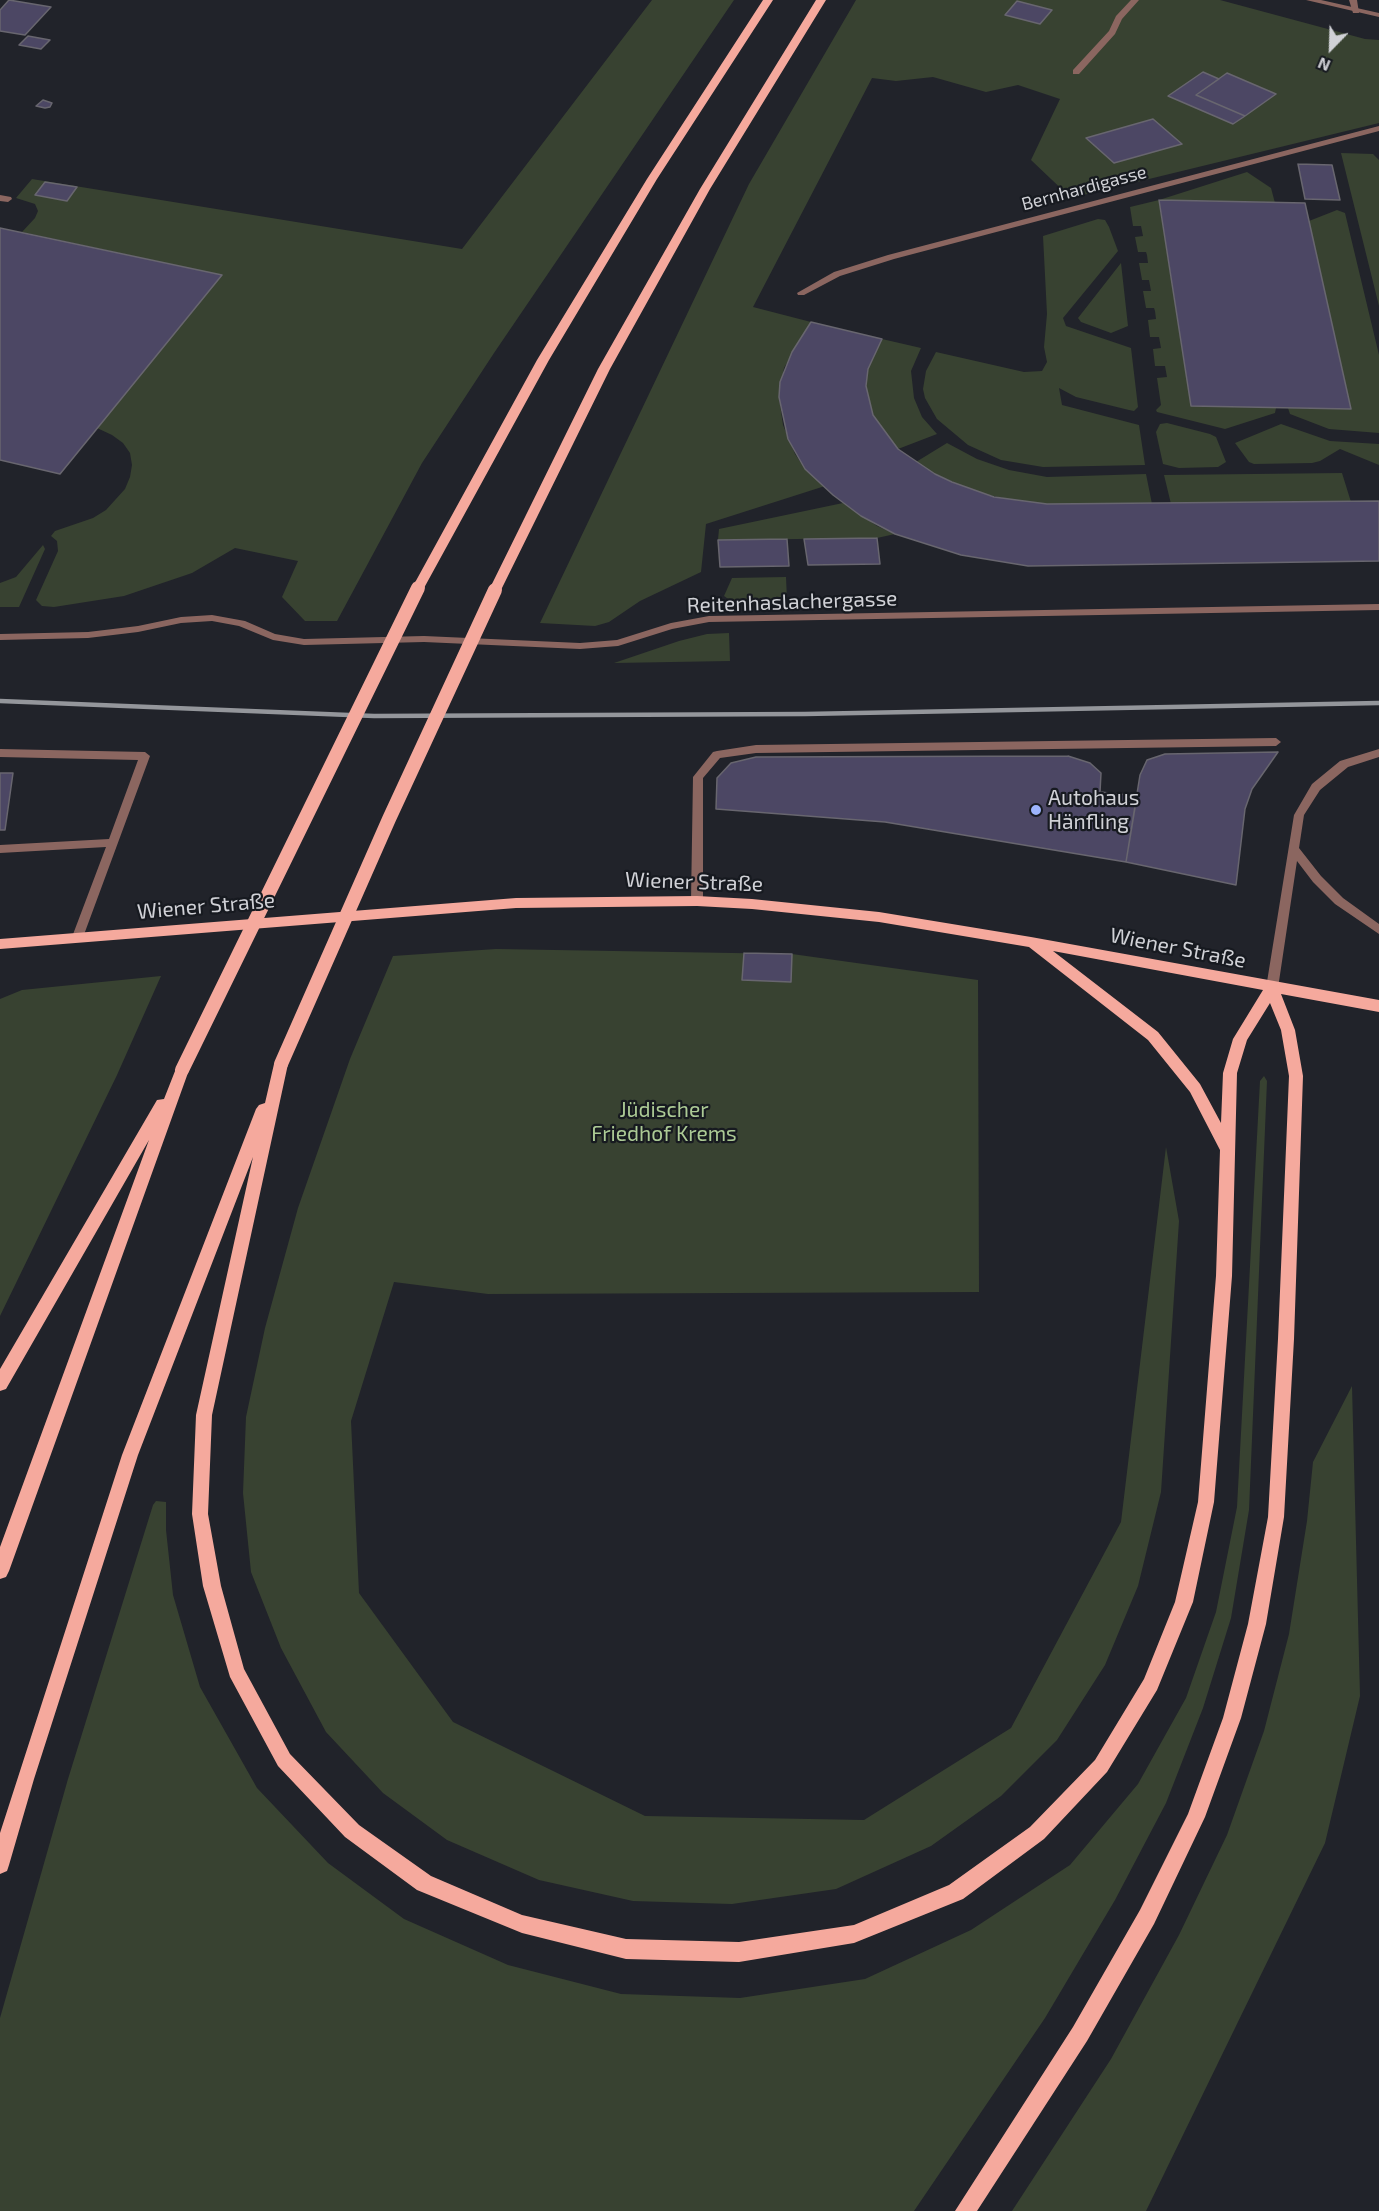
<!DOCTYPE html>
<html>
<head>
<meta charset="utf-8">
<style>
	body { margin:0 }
	#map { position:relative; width:1379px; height:2211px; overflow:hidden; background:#21232a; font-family:"Exo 2",sans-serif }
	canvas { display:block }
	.north { position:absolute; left:1301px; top:18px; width:60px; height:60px; -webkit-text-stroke:4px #171a20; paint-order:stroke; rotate:203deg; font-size:16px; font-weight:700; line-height:24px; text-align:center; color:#d0d1d6 }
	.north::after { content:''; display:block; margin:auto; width:21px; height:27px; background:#d0d1d6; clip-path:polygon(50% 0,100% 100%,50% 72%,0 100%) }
</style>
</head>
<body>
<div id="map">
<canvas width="1379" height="2211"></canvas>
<div class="north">N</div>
</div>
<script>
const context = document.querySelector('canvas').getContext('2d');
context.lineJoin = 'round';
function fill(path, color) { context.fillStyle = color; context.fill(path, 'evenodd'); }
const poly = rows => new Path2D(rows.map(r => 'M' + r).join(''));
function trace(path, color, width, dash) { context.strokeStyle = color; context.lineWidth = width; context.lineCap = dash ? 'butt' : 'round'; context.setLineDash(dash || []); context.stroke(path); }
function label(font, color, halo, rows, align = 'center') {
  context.font = font + ' "Exo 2",sans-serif'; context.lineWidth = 4.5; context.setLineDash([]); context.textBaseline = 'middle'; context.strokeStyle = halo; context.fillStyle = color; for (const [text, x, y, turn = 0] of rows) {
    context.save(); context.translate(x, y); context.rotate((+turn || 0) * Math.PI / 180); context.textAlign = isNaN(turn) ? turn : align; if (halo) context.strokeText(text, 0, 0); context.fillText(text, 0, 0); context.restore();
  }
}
fill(poly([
	[652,0,734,0,494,353,422,463,337,621,305,621,282,597,298,561,235,548,192,573,124,596,54,607,42,606,36,600,58,551,57,541,51,536,55,531,93,518,106,510,125,489,130,477,132,465,130,453,123,443,112,435,97,428,221,275,22,232,35,218,38,211,35,204,16,198,32,179,462,249],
	[856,0,1220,0,1365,39,1379,40,1379,123,1071,198,1031,160,1060,99,1018,85,986,92,933,77,896,81,872,78,753,307,811,322,784,368,779,397,783,425,795,454,805,469,825,486,706,524,701,572,640,601,609,622,595,626,540,623,749,184],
	[1341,153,1373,154,1379,160,1379,306],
	[1247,172,1271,188,1275,203,1159,201,1191,405,1276,408,1275,413,1225,429,1157,412,1156,410,1161,405,1157,378,1167,377,1165,366,1155,366,1153,349,1161,348,1159,337,1150,337,1148,320,1156,319,1155,311,1154,308,1146,308,1143,291,1151,291,1149,280,1142,280,1139,263,1148,263,1147,255,1146,252,1138,252,1135,237,1143,236,1141,226,1133,226,1130,207,1159,200],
	[1337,210,1345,213,1379,355,1379,433,1329,429,1290,414,1288,408,1351,409,1309,221],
	[1098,219,1105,220,1109,227,1118,251,1063,318,1066,326,1131,348,1138,407,1134,411,1129,410,1076,397,1059,388,1062,405,1139,425,1145,465,1043,467,1001,460,968,445,937,419,925,398,923,389,926,371,936,352,1024,372,1042,371,1047,362,1044,347,1047,314,1043,236],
	[1121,263,1128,326,1111,333,1081,322,1078,318],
	[882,339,921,348,911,371,914,398,922,417,937,434,898,449,873,415,866,386,868,369],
	[1167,423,1210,434,1216,437,1226,462,1218,467,1179,468,1163,464,1156,432,1160,424],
	[1281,424,1330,441,1379,444,1379,465,1340,449,1320,461,1312,463,1254,464,1249,462,1235,443],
	[947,443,977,459,1009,470,1047,477,1146,474,1152,504,1047,504,1020,502,976,492,935,474,916,462],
	[1342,473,1351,502,1171,504,1164,475],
	[843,503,877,526,895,534,877,538,718,540,719,529],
	[43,545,45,549,19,607,0,607,0,583,16,577],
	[786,577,787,600,731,601,724,596,732,578],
	[729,633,730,661,614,663,679,641,707,634],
	[496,949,792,954,978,980,979,1292,488,1294,394,1282,351,1421,359,1593,453,1722,645,1816,864,1820,1011,1728,1121,1522,1166,1147,1179,1221,1161,1492,1138,1586,1105,1665,1057,1740,1001,1796,931,1846,836,1889,732,1904,633,1901,539,1880,447,1840,383,1793,326,1732,281,1648,251,1572,243,1493,246,1417,265,1328,298,1208,350,1059,393,956],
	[161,976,117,1075,0,1316,0,999,22,990],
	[1264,1076,1267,1081,1249,1510,1231,1618,1203,1708,1166,1803,1115,1900,1045,2018,914,2211,0,2211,0,2018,68,1779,153,1505,156,1501,166,1502,166,1530,173,1595,200,1687,257,1788,328,1863,404,1919,508,1965,621,1994,740,1998,865,1979,971,1930,1070,1865,1138,1784,1186,1698,1216,1612,1237,1507,1260,1081],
	[1352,1386,1360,1696,1325,1843,1146,2211,1012,2211,1111,2059,1179,1935,1227,1835,1264,1731,1289,1634,1307,1521,1313,1462]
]), '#384231');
const building = poly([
	[9,0,51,7,25,35,0,31,0,10,9,0],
	[1017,1,1052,10,1040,24,1005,15,1017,1],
	[28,36,50,40,41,49,19,45,28,36],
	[1203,72,1219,79,1196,95,1245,116,1233,124,1168,96,1203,72],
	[1227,73,1276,94,1245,116,1196,95,1227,73],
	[43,100,52,103,50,107,45,108,36,106,43,100],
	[1153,119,1182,144,1114,163,1086,138,1153,119],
	[1298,164,1332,165,1340,200,1305,199,1298,164],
	[45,182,77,187,67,201,35,195,45,182],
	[1159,200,1305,203,1351,409,1191,406,1159,200],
	[0,228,222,275,60,474,0,460,0,228],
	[811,322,882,339,868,369,866,386,873,415,898,449,935,474,952,482,994,497,1047,504,1379,501,1379,561,1028,566,961,555,895,534,861,516,833,495,805,469,788,439,779,397,780,382,792,352,811,322],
	[877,538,880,564,808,565,804,539,877,538],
	[787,539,789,566,720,567,718,540,787,539],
	[1278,752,1252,789,1245,809,1236,885,1126,862,1140,775,1147,760,1165,754,1278,752],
	[1068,756,1090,763,1101,773,1100,792,1137,796,1126,862,885,822,716,809,717,778,731,763,756,757,1068,756],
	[0,773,13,773,5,830,0,830,0,773],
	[744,953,792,954,791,982,742,980,744,953]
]);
fill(building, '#4c4764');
trace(building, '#68666f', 1.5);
fill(poly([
	[1131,0,1139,0,1122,19,1115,34,1079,74,1073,74,1073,70,1109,31,1116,16,1131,0],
	[1349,0,1357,0,1359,13,1353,13,1349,0],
	[0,195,11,197,12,199,8,202,0,201,0,195],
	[1276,738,1281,742,1276,746,756,753,720,758,703,778,703,901,697,905,691,901,693,777,713,752,717,751,756,745,1276,738],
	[0,749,145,752,150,756,82,940,74,940,72,937,106,847,0,853,0,845,109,839,138,760,0,757,0,749],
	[1379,749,1379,757,1348,767,1320,790,1304,815,1299,848,1321,876,1343,898,1379,924,1379,934,1335,904,1313,882,1297,861,1278,988,1272,992,1268,991,1266,988,1294,815,1312,784,1340,761,1379,749]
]), '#8b6660');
fill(poly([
	[1306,0,1321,0,1379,13,1379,17,1306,0],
	[1379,126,1379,131,894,259,840,276,804,295,798,295,797,293,834,272,888,255,1379,126],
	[1379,604,1379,610,709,622,672,629,618,646,580,649,424,642,304,645,273,640,239,626,212,621,181,623,138,632,88,638,0,640,0,634,88,632,138,626,181,617,212,615,245,621,275,634,304,639,424,636,580,643,617,640,671,623,709,616,1379,604]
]), '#8b6660');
fill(poly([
	[763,0,773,0,657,179,549,360,424,588,422,591,414,591,412,588,537,360,647,179,763,0],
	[816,0,826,0,710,189,610,369,501,590,499,593,491,593,489,590,598,369,700,189,816,0],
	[697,896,752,899,879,912,1031,937,1379,1000,1379,1012,1281,994,1295,1030,1303,1076,1294,1339,1284,1517,1266,1624,1241,1718,1205,1817,1154,1924,1087,2041,977,2211,955,2211,1073,2027,1140,1910,1188,1814,1223,1718,1248,1624,1268,1517,1278,1339,1289,1076,1281,1030,1270,1003,1247,1040,1237,1073,1232,1276,1214,1502,1193,1602,1157,1690,1107,1772,1044,1839,963,1899,854,1943,739,1962,626,1959,522,1933,417,1890,345,1837,278,1766,230,1677,203,1586,192,1514,196,1415,253,1157,138,1455,34,1779,9,1865,7,1871,0,1874,0,1833,122,1455,256,1109,259,1105,265,1103,274,1064,276,1060,281,1058,286,1060,288,1064,212,1415,208,1514,221,1586,244,1669,290,1754,359,1825,431,1876,522,1915,626,1939,739,1942,854,1925,949,1885,1030,1827,1095,1760,1144,1679,1175,1602,1198,1502,1216,1276,1220,1150,1190,1092,1148,1040,1029,947,879,922,752,909,697,906,516,908,0,949,0,939,516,898,697,896],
	[1053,951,1263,990,1233,1039,1223,1073,1221,1123,1200,1084,1158,1032,1053,951],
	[182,1064,187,1066,189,1070,9,1571,6,1577,0,1579,0,1547,149,1140,6,1389,0,1391,0,1369,157,1100,164,1099,177,1066,182,1064]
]), '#f5a99d');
trace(poly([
	[0,701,374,716,805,714,1379,703]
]), '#94969b', 4.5);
trace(poly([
	[281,1064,389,819,495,590],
	[182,1070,418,588]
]), '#f5a99d', 14);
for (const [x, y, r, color] of [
	[1036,810,6,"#9db4fd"]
]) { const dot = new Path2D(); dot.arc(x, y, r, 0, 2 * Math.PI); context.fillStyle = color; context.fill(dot); trace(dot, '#171a20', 2); }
label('18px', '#d0d1d6', '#171a20', [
	["Bernhardigasse",1084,188,-15]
]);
label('21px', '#d0d1d6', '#171a20', [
	["Reitenhaslachergasse",792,602,-2],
	["Wiener Straße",694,882,2],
	["Wiener Straße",206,906,-5],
	["Wiener Straße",1178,948,11]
]);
label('21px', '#d0d1d6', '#171a20', [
	["Autohaus",1048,798],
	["Hänfling",1048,822]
], 'left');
label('21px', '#acca95', '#171a20', [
	["Jüdischer",664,1110],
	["Friedhof Krems",664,1134]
]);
</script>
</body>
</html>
